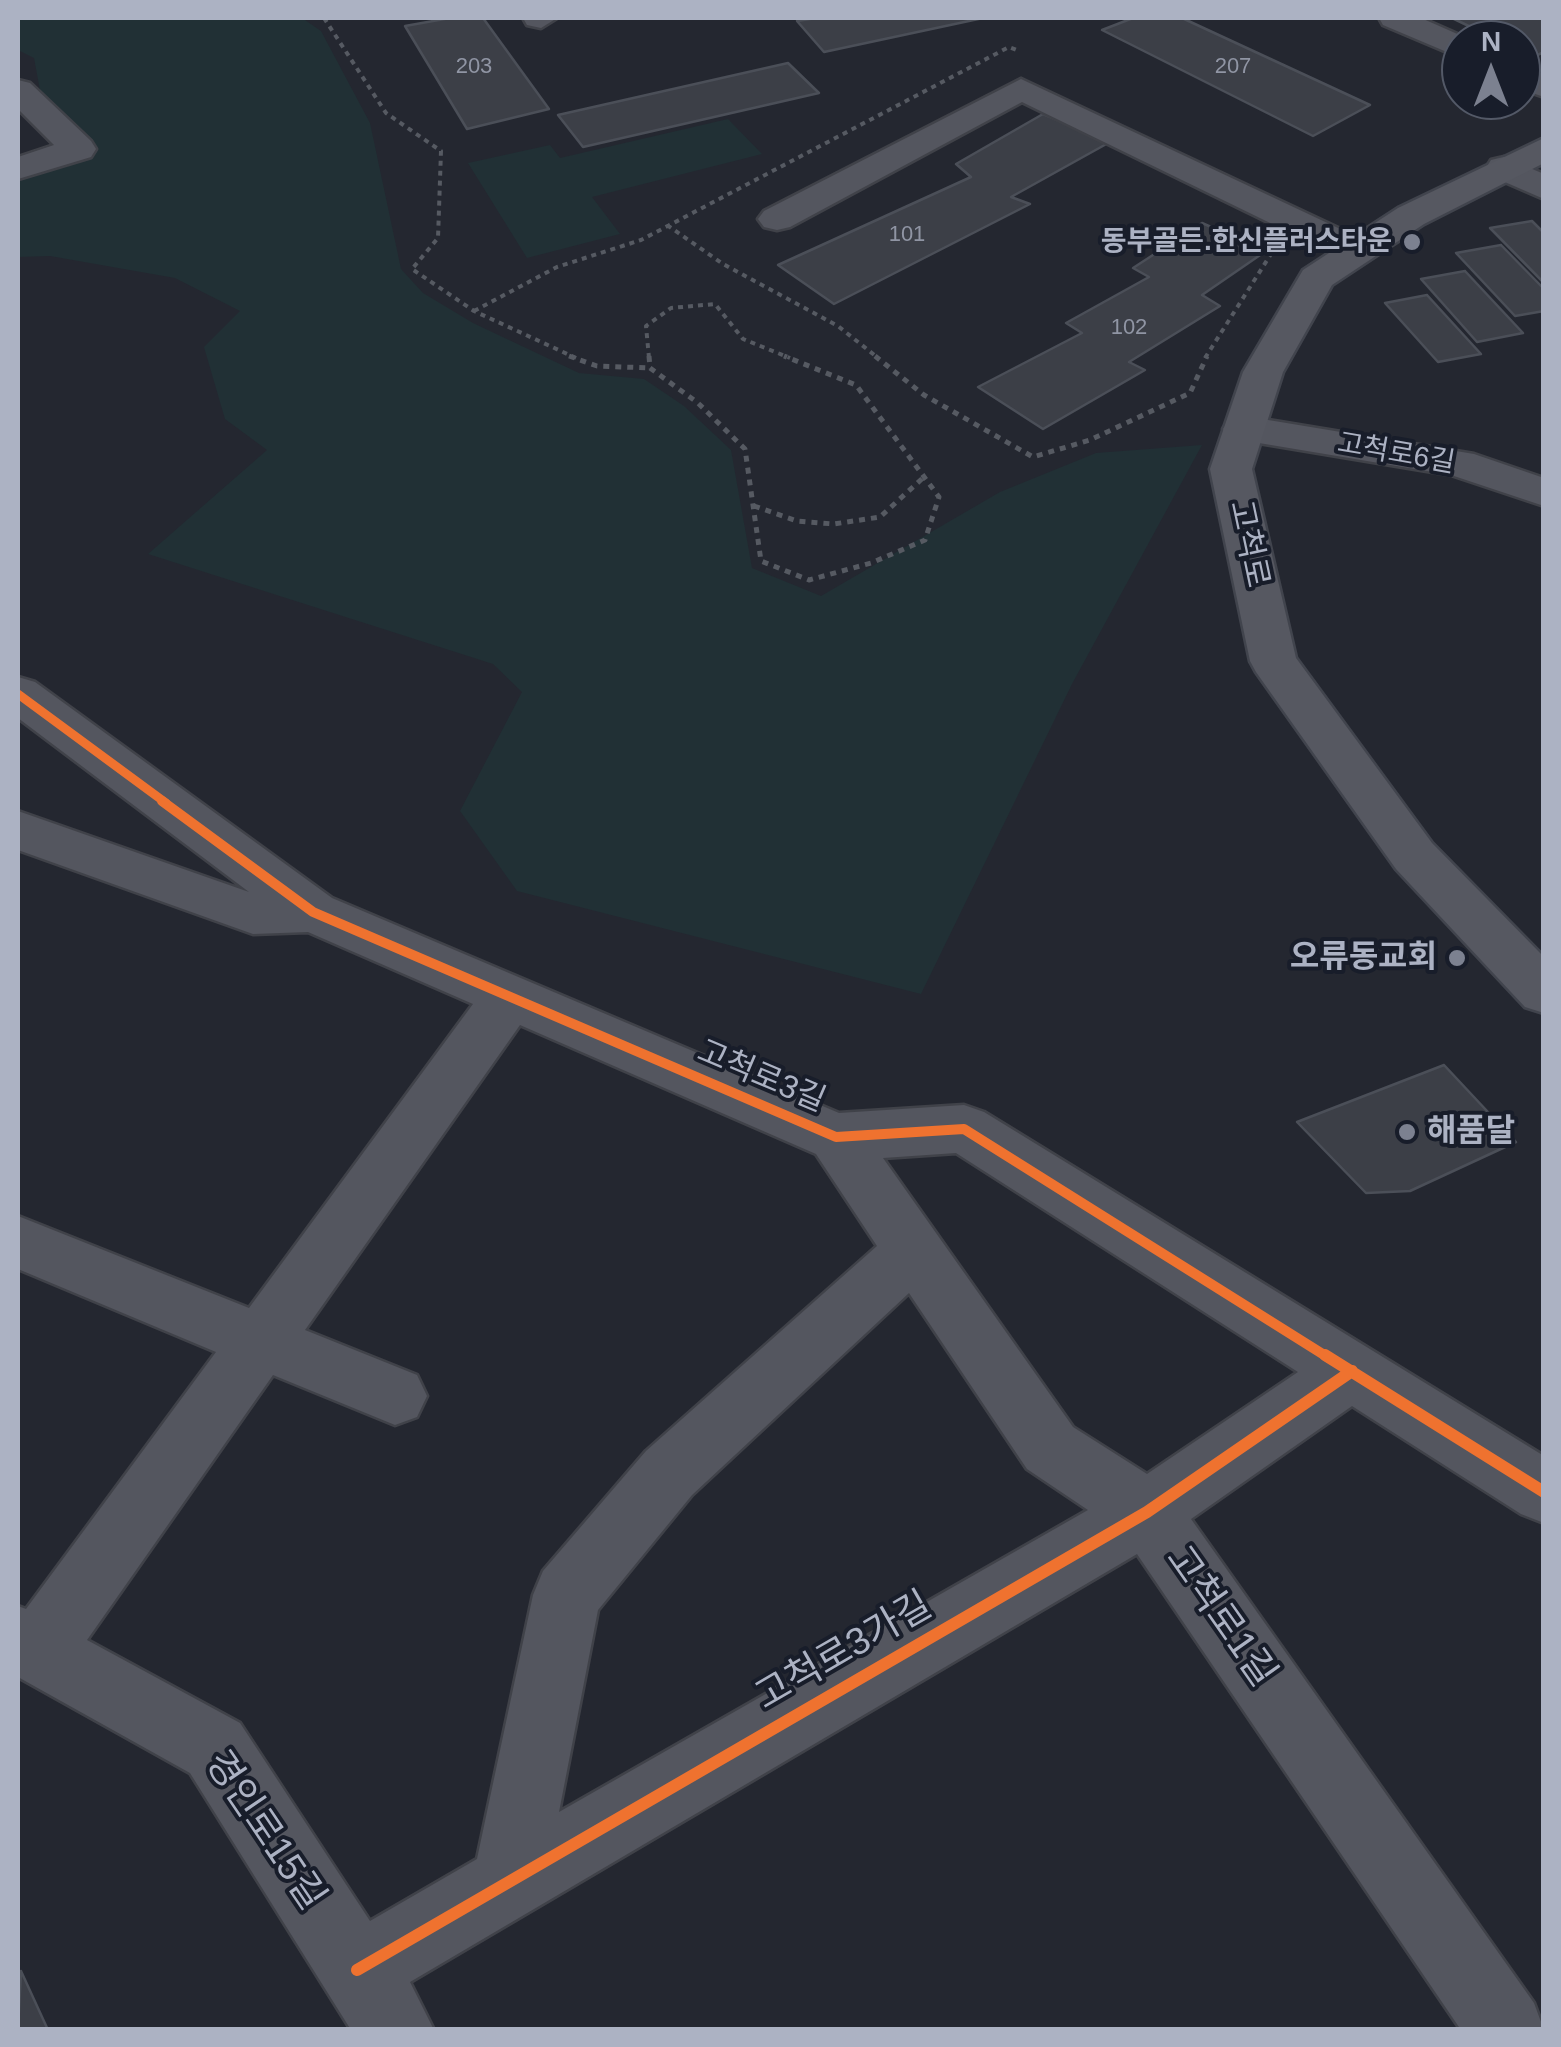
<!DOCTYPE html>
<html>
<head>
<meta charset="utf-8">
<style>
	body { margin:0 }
	#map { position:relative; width:1561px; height:2047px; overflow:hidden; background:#242730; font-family:Arial,sans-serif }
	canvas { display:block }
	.frame { position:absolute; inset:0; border:20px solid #acb2c3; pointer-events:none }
	.north { position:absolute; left:1441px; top:20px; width:100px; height:100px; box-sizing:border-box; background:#181d2a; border:2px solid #535967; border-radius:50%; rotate:0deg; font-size:28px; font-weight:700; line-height:40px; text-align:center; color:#acb2c3 }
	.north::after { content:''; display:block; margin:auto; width:35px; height:45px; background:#7c8190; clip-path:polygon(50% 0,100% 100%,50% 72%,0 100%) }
</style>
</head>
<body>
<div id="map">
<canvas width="1561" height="2047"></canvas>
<div class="frame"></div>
<div class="north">N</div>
</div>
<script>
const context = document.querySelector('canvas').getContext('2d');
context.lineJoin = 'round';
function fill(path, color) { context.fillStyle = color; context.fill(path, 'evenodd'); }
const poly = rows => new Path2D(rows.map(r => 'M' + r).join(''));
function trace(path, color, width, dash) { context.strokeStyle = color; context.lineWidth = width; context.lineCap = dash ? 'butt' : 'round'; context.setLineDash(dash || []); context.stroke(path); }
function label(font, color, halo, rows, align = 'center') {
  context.font = font + ' Arial,"Noto Sans KR",sans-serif'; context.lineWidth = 8; context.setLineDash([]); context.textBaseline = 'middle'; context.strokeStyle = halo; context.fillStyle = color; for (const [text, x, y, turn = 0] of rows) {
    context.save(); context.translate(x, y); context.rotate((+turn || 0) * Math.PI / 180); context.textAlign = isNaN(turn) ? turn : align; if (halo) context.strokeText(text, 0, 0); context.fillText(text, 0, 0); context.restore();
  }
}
fill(poly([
	[18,18,302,18,321,31,370,123,401,269,423,293,473,323,579,373,644,379,684,406,731,450,752,568,821,596,1000,492,1096,453,1202,445,1072,684,921,994,517,891,460,811,522,692,493,664,148,554,267,450,225,419,204,347,240,311,175,278,50,256,18,257,18,180,89,152,42,101,34,58,18,50],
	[728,119,762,154,592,197,620,234,527,258,468,163,550,145,560,158]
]), '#213035');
const building = poly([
	[450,18,483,18,549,109,467,129,405,26,450,18],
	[816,18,983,18,824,52,797,21,816,18],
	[1133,18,1182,18,1370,105,1313,136,1102,30,1133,18],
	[1452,18,1544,18,1544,52,1533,57,1521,51,1521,40,1498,40,1452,18],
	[788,63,819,93,583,147,558,115,788,63],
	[1043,114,1110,142,1011,197,1030,204,834,304,778,265,971,177,956,164,1043,114],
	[1532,221,1544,233,1544,283,1490,228,1532,221],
	[1202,223,1266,251,1202,295,1220,306,1129,362,1145,370,1043,429,978,387,1082,333,1066,323,1149,277,1133,268,1202,223],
	[1501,245,1544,289,1544,311,1515,316,1456,253,1501,245],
	[1465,271,1523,333,1477,342,1421,279,1465,271],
	[1427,295,1481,354,1438,362,1385,303,1427,295],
	[1444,1065,1516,1142,1410,1191,1366,1193,1297,1122,1444,1065],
	[21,1971,48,2030,18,2030,21,1971]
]);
fill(building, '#3c3f47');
trace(building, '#4b4f58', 2.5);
const minor = poly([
	[523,18,557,18,541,28,527,25,523,18],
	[1379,18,1421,18,1471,40,1461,40,1461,58,1383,25,1379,18],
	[1521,67,1544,74,1544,97,1521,89,1521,67],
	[1021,79,1370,243,1376,251,1370,259,1357,262,1344,259,1022,102,790,227,777,230,764,227,758,219,764,211,1021,79],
	[18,80,30,83,91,141,96,149,91,157,18,179,18,157,54,145,18,109,18,80],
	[1504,157,1544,174,1544,199,1491,176,1486,168,1491,160,1504,157],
	[1244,416,1474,454,1544,478,1544,506,1451,475,1229,438,1223,429,1229,420,1244,416],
	[18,677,35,682,332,898,839,1113,964,1105,984,1112,1544,1456,1544,1523,1521,1514,1352,1406,1191,1519,1534,2003,1544,2030,1461,2030,1137,1554,410,1982,434,2030,351,2030,190,1773,18,1677,18,1606,26,1609,216,1352,18,1269,18,1216,249,1308,473,1004,308,932,253,934,18,850,18,811,249,892,18,718,18,677],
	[520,1025,816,1154,877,1246,646,1451,543,1571,533,1595,477,1859,370,1921,240,1723,87,1640,273,1375,395,1425,417,1417,427,1396,417,1375,305,1330,520,1025],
	[956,1153,1298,1372,1147,1474,1073,1427,883,1158,956,1153],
	[909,1293,1027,1469,1088,1510,559,1812,598,1610,692,1495,909,1293]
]);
const major = poly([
	[1544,138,1544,163,1424,224,1332,285,1283,372,1252,469,1296,658,1432,843,1544,957,1544,1013,1525,1007,1396,869,1256,672,1250,661,1210,469,1243,372,1303,270,1398,208,1544,138]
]);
trace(minor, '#404249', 5);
trace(major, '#41444d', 5);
trace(poly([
	[324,18,386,113,441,151,438,238,412,269,474,311,576,358],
	[667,225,723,264,838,326,878,358],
	[474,311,557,267,641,240,1009,47,1019,51],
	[649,358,646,326,671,308,715,304,743,339,790,358],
	[1205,358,1271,254]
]), '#565a62', 4, [5, 5]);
trace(poly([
	[569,356,597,366,650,368],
	[649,356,650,368],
	[875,356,924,395,1033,457,1090,440,1190,393,1207,356],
	[650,368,698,403,745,449,761,561,809,580,871,563,925,540,939,497,856,385,784,356],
	[754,506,797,521,834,524,880,517,925,476]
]), '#565a62', 5, [6, 6]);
fill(minor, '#54565f');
fill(major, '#565861');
trace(poly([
	[18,694,166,803]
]), '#ef722f', 9);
trace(poly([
	[162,801,313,912,836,1137,964,1129,1329,1358]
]), '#ef722f', 10);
trace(poly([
	[1325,1355,1544,1492],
	[357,1970,1147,1512,1352,1371]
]), '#ef722f', 12);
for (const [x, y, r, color] of [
	[1412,242,10,"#7c8190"],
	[1457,958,10,"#7c8190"],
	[1407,1132,10,"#7c8190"]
]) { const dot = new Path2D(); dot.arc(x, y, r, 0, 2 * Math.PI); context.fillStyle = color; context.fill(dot); trace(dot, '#181d2a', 4); }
label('22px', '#9095a4', null, [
	["203",474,67],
	["207",1233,67],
	["101",907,235],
	["102",1129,328]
]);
label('bold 28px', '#acb2c3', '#181d2a', [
	["동부골든.한신플러스타운",1392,242]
], 'right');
label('28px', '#acb2c3', '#181d2a', [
	["고척로6길",1396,454,10]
]);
label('32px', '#acb2c3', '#181d2a', [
	["고척로",1248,544,78],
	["고척로3길",761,1077,23]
]);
label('bold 32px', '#acb2c3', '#181d2a', [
	["오류동교회",1437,958],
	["해품달",1427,1132,"left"]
], 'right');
label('38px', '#acb2c3', '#181d2a', [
	["고척로1길",1220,1617,55],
	["고척로3가길",844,1652,-30],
	["경인로15길",264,1831,56]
]);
</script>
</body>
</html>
